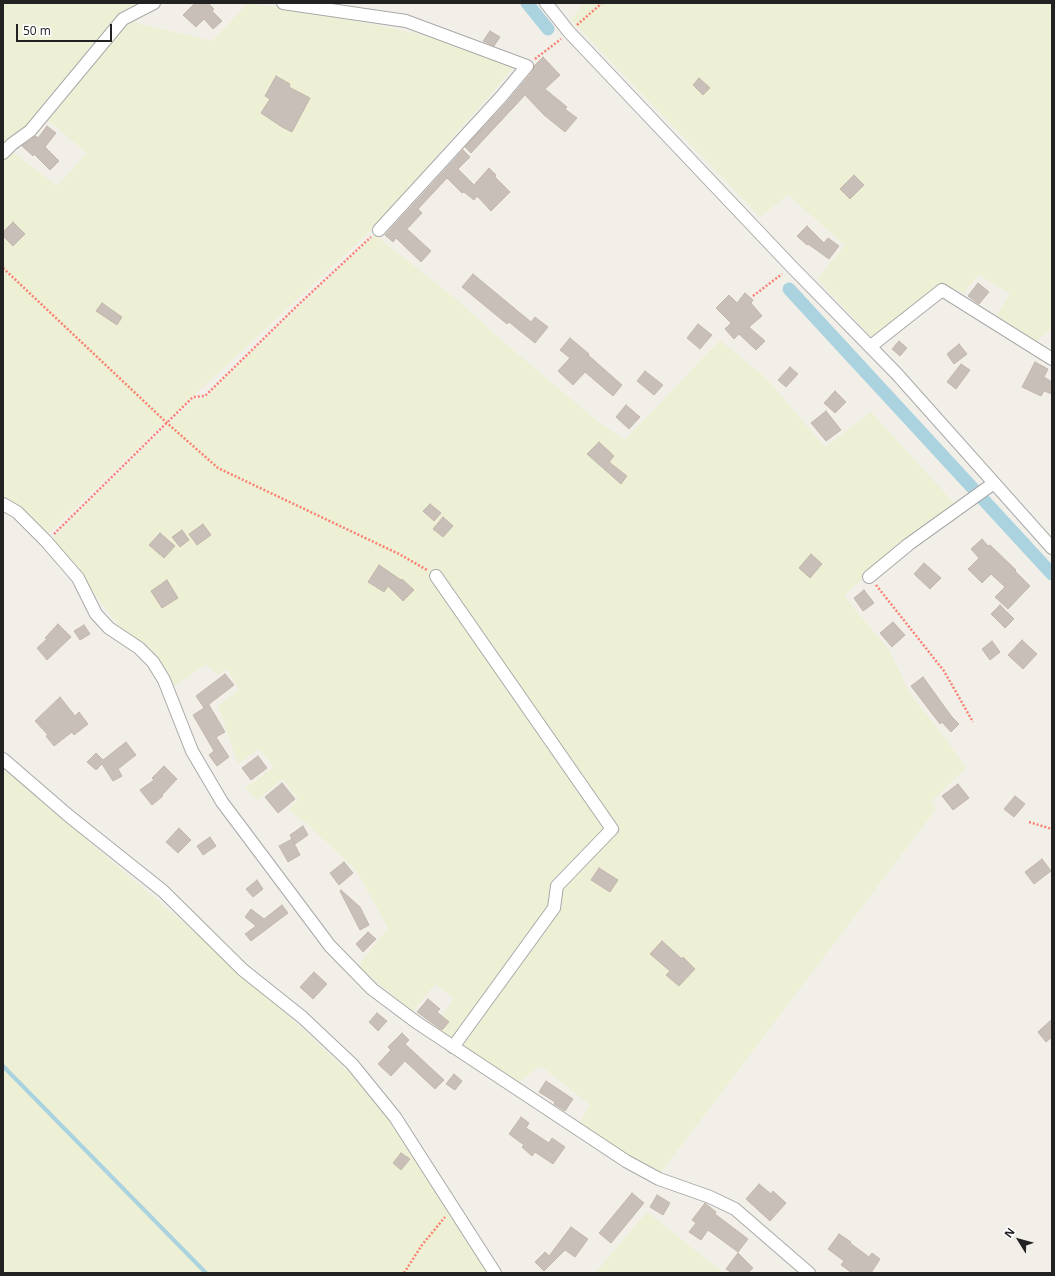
<!DOCTYPE html>
<html>
<head>
<meta charset="utf-8">
<style>
	body { margin:0 }
	#map { position:relative; width:1055px; height:1276px; overflow:hidden; background:#f2efe9; font-family:"Open Sans",sans-serif }
	canvas { display:block }
	.frame { position:absolute; inset:0; border:4px solid #222; pointer-events:none }
	.north { position:absolute; left:999px; top:1220px; width:40px; height:40px; -webkit-text-stroke:3px #fff; paint-order:stroke; rotate:307deg; font-size:11px; font-weight:700; line-height:16px; text-align:center; color:#222 }
	.north::after { content:''; display:block; margin:auto; width:14px; height:18px; background:#222; clip-path:polygon(50% 0,100% 100%,50% 72%,0 100%) }
	.scale { position:absolute; left:16px; top:24px; width:96px; height:18px; box-sizing:border-box; border:2px solid #222; border-top:0; padding-left:5px; font-size:12px; line-height:14px; white-space:nowrap; color:#222; -webkit-text-stroke:3px #fff; paint-order:stroke }
</style>
</head>
<body>
<div id="map">
<canvas width="1055" height="1276"></canvas>
<div class="frame"></div>
<div class="north">N</div>
<div class="scale">50 m</div>
</div>
<script>
const context = document.querySelector('canvas').getContext('2d');
context.lineJoin = 'round';
function fill(path, color) { context.fillStyle = color; context.fill(path, 'evenodd'); }
const poly = rows => new Path2D(rows.map(r => 'M' + r).join(''));
function trace(path, color, width, dash) { context.strokeStyle = color; context.lineWidth = width; context.lineCap = dash ? 'butt' : 'round'; context.setLineDash(dash || []); context.stroke(path); }
fill(poly([
	[3,3,151,3,121,19,28,129,3,150],
	[248,3,333,16,414,33,478,50,516,65,374,228,159,428,49,533,18,507,3,499,3,162,13,152,57,186,87,153,44,117,125,20,212,41],
	[583,3,1052,3,1052,327,1035,343,995,317,1010,294,979,275,963,293,944,284,872,338,817,279,845,245,788,195,760,217,571,20],
	[375,235,456,299,505,343,597,421,625,440,720,340,767,379,825,447,871,412,956,505,862,579,844,596,889,650,909,692,949,743,966,768,931,802,936,809,659,1175,578,1125,590,1105,541,1066,517,1083,435,1028,454,998,435,984,413,1012,358,966,388,928,356,870,306,823,288,810,298,799,282,779,257,800,245,788,274,767,259,749,238,764,218,706,239,690,227,669,218,675,206,664,175,686,152,656,130,639,51,540,194,399,205,398,270,335],
	[3,768,198,935,268,997,384,1105,492,1273,3,1273],
	[647,1212,724,1273,595,1273]
]), '#eef0d5');
trace(poly([
	[3,1066,206,1273]
]), '#aad3df', 4);
trace(poly([
	[527,3,548,29],
	[789,289,1052,574]
]), '#aad3df', 13);
const building = poly([
	[195,3,208,3,214,9,212,11,222,21,213,29,204,19,196,27,183,15,195,3],
	[490,31,500,37,494,46,483,41,490,31],
	[543,57,560,75,545,89,567,107,565,109,577,118,565,132,544,115,525,95,471,153,465,147,507,102,533,71,534,66,543,57],
	[276,76,290,84,289,87,310,98,292,132,282,127,261,113,270,99,265,96,276,76],
	[699,78,710,88,703,95,693,85,699,78],
	[47,126,56,133,45,147,59,161,50,170,34,154,33,156,22,146,36,136,38,138,47,126],
	[463,150,470,157,458,169,474,185,489,168,496,175,495,177,510,192,491,211,477,196,474,200,464,192,462,193,447,178,418,209,422,213,407,229,431,251,421,262,396,238,393,242,385,235,463,150],
	[854,175,864,185,850,199,840,189,854,175],
	[13,222,25,234,13,246,3,236,3,232,13,222],
	[807,226,824,243,828,238,839,246,829,259,808,244,807,245,797,236,807,226],
	[473,274,531,322,535,317,548,327,535,343,509,322,507,324,462,287,473,274],
	[978,283,989,292,979,304,968,296,978,283],
	[745,293,753,300,751,303,762,316,749,327,765,341,756,350,739,334,734,339,725,329,731,323,716,308,729,295,737,303,745,293],
	[102,303,122,317,117,325,96,311,102,303],
	[698,324,712,335,700,349,687,338,698,324],
	[570,338,589,354,588,355,622,385,613,396,585,372,573,385,558,371,570,358,560,350,570,338],
	[899,341,907,348,900,356,892,349,899,341],
	[959,344,967,354,954,364,947,354,959,344],
	[1035,362,1048,369,1044,377,1052,382,1052,394,1044,391,1041,396,1022,387,1035,362],
	[961,364,970,370,956,389,947,382,961,364],
	[790,367,798,374,786,387,778,380,790,367],
	[645,371,663,385,654,395,637,381,645,371],
	[835,391,846,402,835,413,824,403,835,391],
	[626,405,640,417,629,429,616,417,626,405],
	[826,411,841,430,826,441,811,423,826,411],
	[599,442,614,456,609,462,627,476,621,484,587,454,599,442],
	[430,504,441,513,434,521,423,511,430,504],
	[443,517,453,526,443,537,433,529,443,517],
	[203,524,211,535,197,545,189,534,203,524],
	[182,530,189,540,180,547,172,537,182,530],
	[160,533,175,546,164,558,149,545,160,533],
	[982,539,988,546,990,545,1016,570,1015,571,1030,586,1008,609,995,597,1005,587,991,574,982,583,968,569,979,558,971,549,982,539],
	[811,554,822,564,810,578,799,568,811,554],
	[924,563,941,578,930,589,914,574,924,563],
	[379,565,401,580,402,579,414,590,403,601,388,586,384,592,368,582,379,565],
	[167,580,178,598,162,608,151,591,167,580],
	[864,590,874,603,863,611,854,598,864,590],
	[1000,605,1014,619,1005,628,991,614,1000,605],
	[893,622,905,635,892,647,880,633,893,622],
	[58,624,71,637,47,660,37,648,47,639,45,638,58,624],
	[84,625,90,634,80,640,74,631,84,625],
	[1022,640,1037,654,1023,669,1008,655,1022,640],
	[992,641,1000,652,990,660,982,649,992,641],
	[225,674,234,685,204,708,196,696,225,674],
	[923,677,952,717,959,724,951,732,942,722,940,724,911,686,923,677],
	[60,697,75,716,79,712,88,724,74,735,72,732,54,746,46,736,48,735,35,721,60,697],
	[209,705,225,732,216,737,229,757,217,766,209,755,214,751,193,715,209,705],
	[126,742,136,755,118,769,122,776,113,781,102,764,96,770,87,762,96,753,103,760,126,742],
	[258,756,267,768,251,780,242,768,258,756],
	[164,766,177,779,162,795,163,796,152,805,140,790,154,780,152,778,164,766],
	[282,783,295,799,278,813,265,797,282,783],
	[958,784,969,798,953,810,942,796,958,784],
	[1015,796,1025,804,1014,817,1004,809,1015,796],
	[303,826,308,835,295,844,290,835,303,826],
	[179,828,191,840,178,853,166,842,179,828],
	[210,837,216,846,203,855,197,846,210,837],
	[292,839,300,855,288,862,279,846,292,839],
	[1042,859,1051,871,1034,884,1025,872,1042,859],
	[344,862,353,873,339,885,330,873,344,862],
	[599,868,618,880,610,892,591,880,599,868],
	[257,880,263,889,253,897,246,889,257,880],
	[341,890,360,907,369,925,360,930,340,891,341,890],
	[282,905,288,913,251,941,245,934,256,926,245,917,251,909,264,919,282,905],
	[368,932,376,939,363,952,356,944,368,932],
	[662,941,682,959,683,957,695,969,679,986,666,975,670,971,650,954,662,941],
	[314,972,327,984,313,999,300,987,314,972],
	[428,999,440,1009,437,1012,449,1022,442,1030,417,1012,428,999],
	[377,1013,387,1021,378,1031,369,1022,377,1013],
	[1052,1019,1052,1037,1046,1042,1038,1032,1052,1019],
	[402,1033,409,1040,405,1044,444,1080,435,1089,405,1061,391,1076,378,1064,391,1050,388,1047,402,1033],
	[454,1074,462,1081,455,1090,446,1084,454,1074],
	[546,1081,573,1099,565,1111,554,1104,555,1102,539,1092,546,1081],
	[521,1117,529,1123,526,1128,549,1143,552,1138,565,1147,553,1164,535,1152,532,1156,522,1147,524,1145,509,1134,521,1117],
	[401,1153,410,1159,401,1170,393,1163,401,1153],
	[759,1184,771,1194,773,1191,786,1203,770,1221,746,1199,759,1184],
	[632,1193,644,1203,611,1243,599,1233,632,1193],
	[657,1195,670,1203,663,1215,650,1207,657,1195],
	[705,1203,716,1212,715,1214,748,1239,738,1252,708,1230,701,1240,689,1232,696,1223,692,1220,705,1203],
	[571,1227,588,1239,575,1257,565,1250,544,1271,535,1262,545,1252,549,1256,571,1227],
	[839,1234,851,1242,850,1243,869,1257,872,1253,880,1259,871,1273,852,1273,841,1265,844,1261,828,1249,839,1234],
	[738,1253,753,1268,748,1273,732,1273,726,1269,738,1253]
]);
fill(building, '#c7bfb8');
trace(building, '#c4b6ab', 1);
const minor = poly([
	[283,3,406,21,527,66,501,97,379,230],
	[546,3,569,32,791,266,896,373,1052,548],
	[3,153,12,144,30,131,123,19,154,3],
	[871,346,942,290,1052,359],
	[3,504,17,512,46,541,78,578,96,614,109,628,139,648,153,662,164,680,192,751,222,802,330,946,372,989,416,1022,626,1161,659,1179,710,1197,735,1209,809,1273],
	[436,576,612,829,557,886,554,908,453,1047],
	[869,577,909,544,994,483],
	[3,759,69,816,163,891,243,970,302,1017,352,1064,395,1117,495,1273]
]);
trace(minor, '#a9a9a9', 14);
trace(poly([
	[577,25,602,3],
	[535,59,561,39],
	[3,268,167,423,218,468,399,554,427,570],
	[753,296,782,274],
	[54,534,193,397,205,396,297,306,371,237],
	[876,585,944,671,973,722],
	[1029,822,1052,829],
	[404,1273,422,1245,445,1217]
]), '#fa8072', 2.5, [2, 2]);
trace(minor, '#fff', 12);
</script>
</body>
</html>
